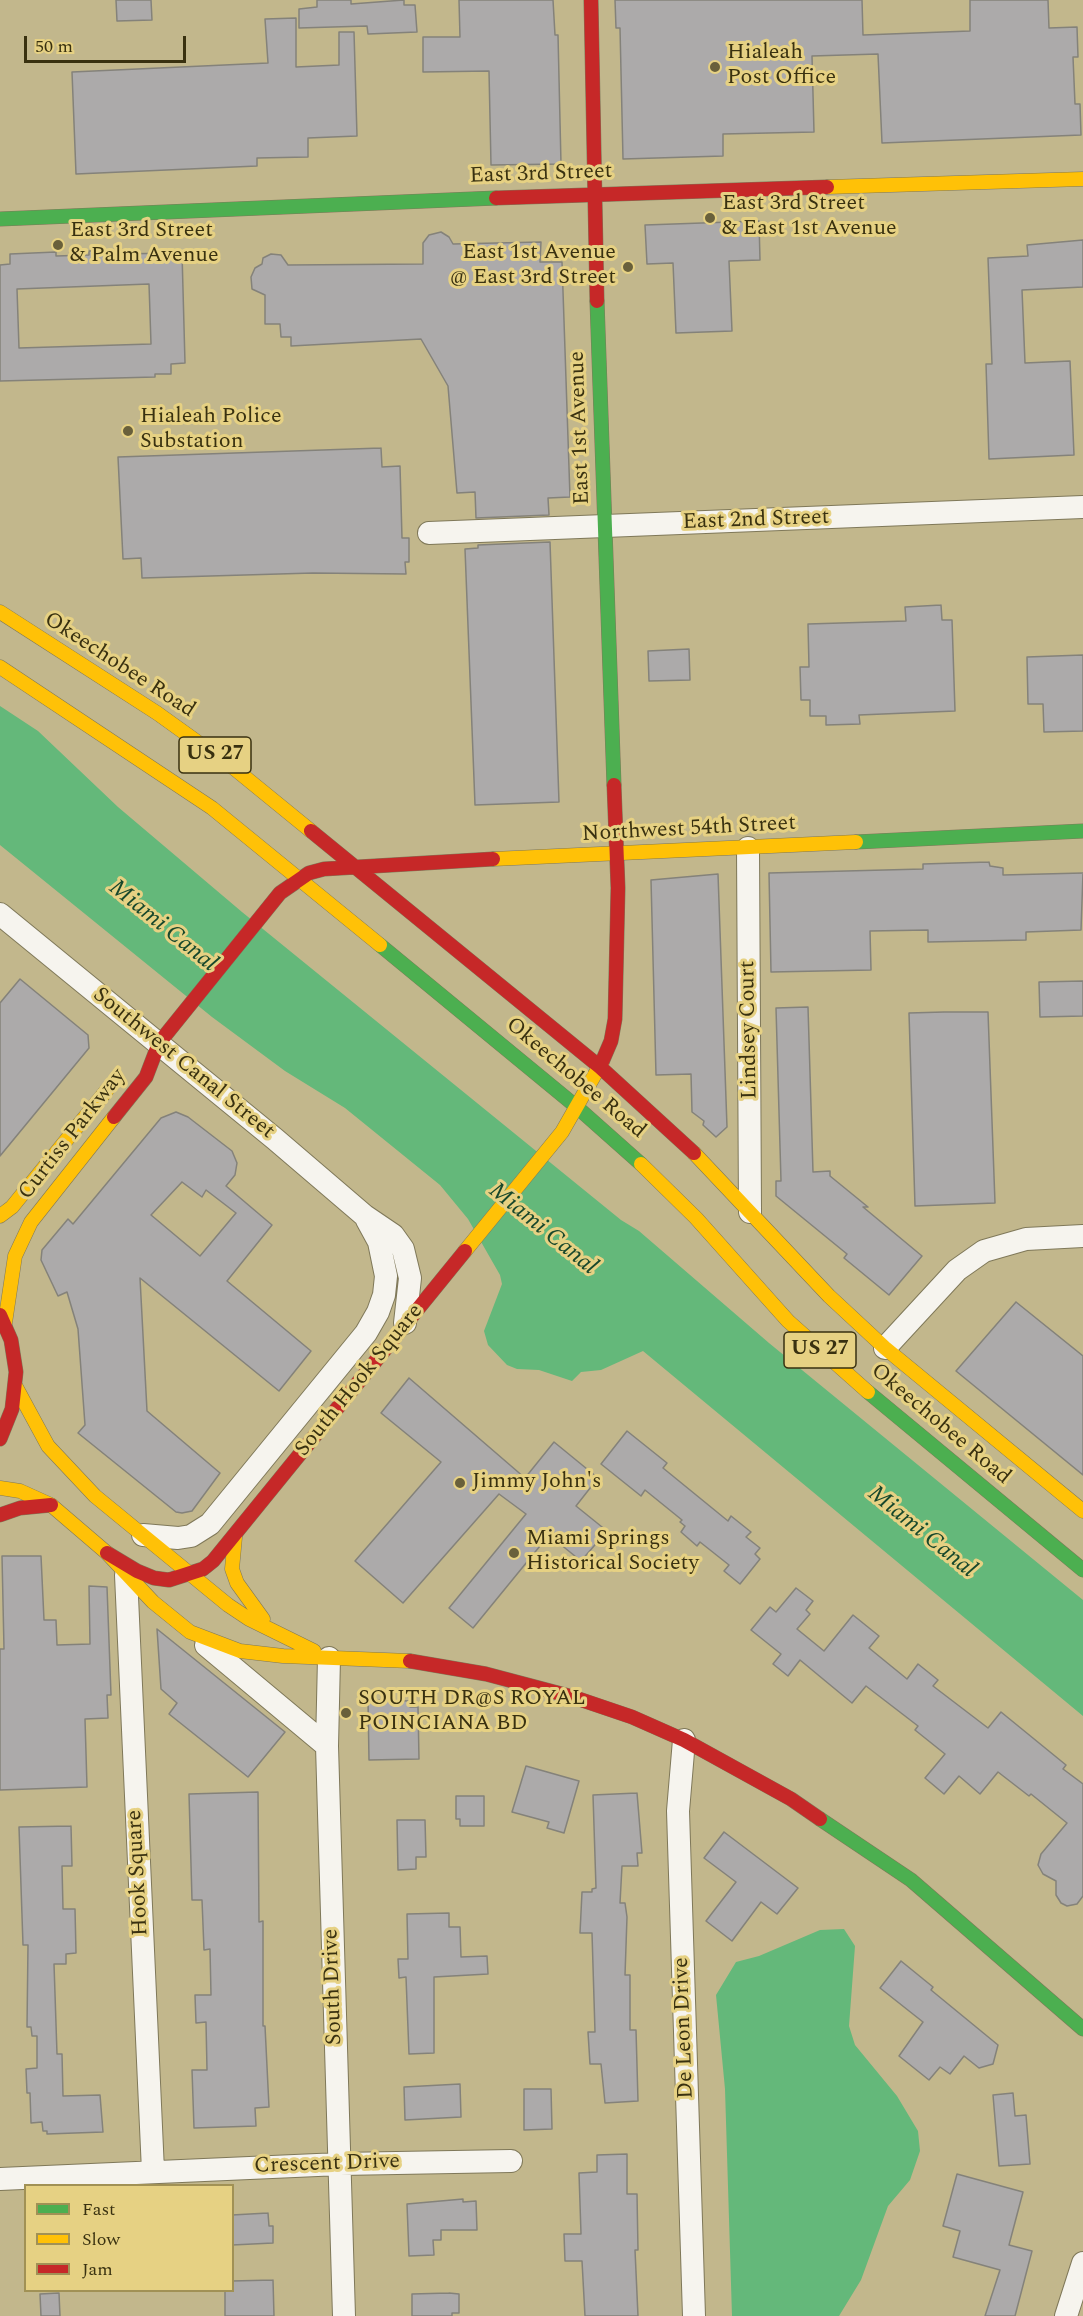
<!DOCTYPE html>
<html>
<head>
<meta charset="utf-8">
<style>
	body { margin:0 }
	#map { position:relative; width:1083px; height:2316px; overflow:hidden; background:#c2b78c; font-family:Spectral,serif }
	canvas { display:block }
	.legend { position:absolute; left:24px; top:2184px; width:210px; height:108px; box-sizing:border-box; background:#e6d183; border:2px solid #a19155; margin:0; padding:8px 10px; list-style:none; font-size:18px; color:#393110 }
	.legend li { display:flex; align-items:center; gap:12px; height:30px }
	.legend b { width:30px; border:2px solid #a19155 }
	.scale { position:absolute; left:24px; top:36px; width:162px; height:27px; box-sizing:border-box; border:3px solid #393110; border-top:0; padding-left:8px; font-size:18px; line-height:21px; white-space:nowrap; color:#393110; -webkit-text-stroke:4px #e6d183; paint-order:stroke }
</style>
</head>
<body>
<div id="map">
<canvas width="1083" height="2316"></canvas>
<ul class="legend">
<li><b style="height:8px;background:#4caf50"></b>Fast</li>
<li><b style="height:8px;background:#ffc107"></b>Slow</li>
<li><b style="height:8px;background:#c62828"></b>Jam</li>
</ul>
<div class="scale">50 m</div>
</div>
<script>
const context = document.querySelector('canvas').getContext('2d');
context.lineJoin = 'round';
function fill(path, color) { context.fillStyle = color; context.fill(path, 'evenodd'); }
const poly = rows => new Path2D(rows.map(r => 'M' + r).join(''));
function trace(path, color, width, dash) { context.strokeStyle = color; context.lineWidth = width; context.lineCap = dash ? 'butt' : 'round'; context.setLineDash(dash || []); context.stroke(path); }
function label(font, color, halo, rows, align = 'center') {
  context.font = font + ' Spectral,serif'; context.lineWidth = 6; context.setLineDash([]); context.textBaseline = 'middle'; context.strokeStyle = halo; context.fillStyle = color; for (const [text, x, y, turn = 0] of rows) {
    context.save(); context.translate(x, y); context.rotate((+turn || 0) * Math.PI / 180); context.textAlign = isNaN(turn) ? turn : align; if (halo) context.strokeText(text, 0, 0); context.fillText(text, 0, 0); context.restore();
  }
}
fill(poly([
	[0,706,38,731,118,807,242,912,621,1220,639,1231,769,1343,1083,1600,1083,1716,643,1351,601,1370,581,1372,572,1381,539,1370,517,1369,507,1365,488,1345,484,1331,502,1284,500,1275,468,1219,440,1185,345,1108,285,1071,212,1017,0,845],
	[844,1929,855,1946,849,2026,855,2045,897,2096,918,2131,920,2151,910,2180,888,2206,861,2280,839,2316,732,2316,725,2089,716,1995,736,1962,759,1956,820,1930]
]), '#64b87a');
const building = poly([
	[116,0,151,0,152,20,117,21,116,0],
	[317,0,351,0,351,4,404,0,404,5,415,5,417,32,368,34,367,26,299,28,299,9,317,7,317,0],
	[459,0,553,0,555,35,558,35,561,164,491,165,489,71,423,72,423,37,460,37,459,0],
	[615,0,862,0,863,35,970,31,970,0,1048,0,1049,28,1077,27,1078,57,1073,57,1075,104,1080,104,1081,135,882,143,878,54,812,56,814,132,723,134,723,156,623,159,620,28,616,28,615,0],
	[296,18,296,67,339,65,339,32,354,32,357,136,308,138,308,157,257,158,257,166,76,174,72,72,268,63,265,19,296,18],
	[759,221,760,260,729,261,732,331,676,333,673,263,647,264,645,225,759,221],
	[441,232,449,237,453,244,541,242,540,262,562,262,570,497,548,498,549,515,476,518,475,492,457,493,448,386,421,339,291,346,291,337,281,337,280,324,265,324,265,295,252,289,251,277,255,268,262,264,263,258,271,254,281,255,288,265,423,264,423,243,429,235,441,232],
	[1083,240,1083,287,1022,290,1025,363,1070,361,1074,455,989,459,986,364,992,364,988,258,1028,256,1027,245,1083,240],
	[89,251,113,251,113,254,182,253,185,363,171,364,171,374,155,374,155,377,0,381,0,265,10,264,10,254,56,252,56,256,89,255,89,251],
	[149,284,151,344,19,348,17,289,149,284],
	[381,448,382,467,400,466,402,538,409,538,409,562,405,562,406,574,313,573,142,578,141,558,123,559,118,457,381,448],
	[550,542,559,802,475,805,465,549,478,548,478,545,550,542],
	[941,605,942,620,952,620,955,711,859,715,860,724,826,725,826,716,810,716,810,700,801,700,800,667,809,667,808,624,906,621,905,607,941,605],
	[689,649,690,680,649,681,648,651,689,649],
	[1083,655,1083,731,1044,732,1043,704,1028,704,1027,657,1083,655],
	[989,862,990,866,1003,868,1003,875,1083,873,1081,930,1026,932,1026,940,928,942,928,930,870,931,871,970,771,972,769,873,923,869,923,864,989,862],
	[718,874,727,1127,716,1137,703,1125,704,1121,692,1112,691,1074,656,1075,651,880,718,874],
	[20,979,88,1035,89,1048,0,1156,0,1003,20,979],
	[1083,981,1083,1016,1040,1017,1039,982,1083,981],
	[808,1007,813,1172,830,1171,830,1176,868,1207,863,1207,922,1256,889,1295,844,1258,847,1254,776,1196,776,1181,781,1181,776,1008,808,1007],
	[944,1012,988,1012,995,1203,915,1206,909,1013,944,1012],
	[176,1112,188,1117,232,1151,237,1163,235,1175,226,1186,272,1225,227,1281,311,1351,279,1391,140,1278,147,1411,220,1473,192,1511,182,1513,176,1512,78,1433,85,1425,78,1329,67,1292,58,1296,41,1260,42,1250,68,1219,73,1224,161,1118,176,1112],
	[182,1182,202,1197,206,1190,236,1213,200,1256,151,1215,182,1182],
	[1016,1302,1083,1356,1083,1475,956,1371,1016,1302],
	[409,1378,525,1478,554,1442,598,1478,576,1506,607,1531,581,1561,549,1535,473,1628,449,1608,526,1514,499,1494,403,1603,355,1561,441,1462,381,1413,409,1378],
	[627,1431,667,1463,663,1468,728,1521,731,1516,751,1532,746,1537,760,1548,755,1554,760,1559,740,1584,724,1571,729,1565,700,1542,697,1546,681,1532,685,1526,680,1522,682,1520,645,1490,641,1496,601,1464,627,1431],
	[2,1556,41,1556,44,1620,56,1620,57,1645,90,1644,89,1586,107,1587,111,1695,107,1695,108,1718,85,1719,87,1787,0,1790,0,1649,4,1649,2,1556],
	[796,1588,813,1601,806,1610,810,1614,797,1629,824,1651,853,1615,879,1636,869,1648,907,1679,918,1664,938,1680,933,1686,988,1728,1001,1712,1066,1765,1063,1769,1083,1784,1083,1896,1077,1904,1067,1906,1061,1903,1056,1895,1056,1881,1043,1874,1038,1865,1041,1854,1067,1823,1031,1794,1029,1796,998,1772,980,1794,959,1776,944,1794,925,1778,945,1754,915,1730,918,1726,866,1686,852,1703,800,1660,788,1676,773,1664,781,1654,751,1630,770,1607,776,1612,796,1588],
	[157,1629,285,1732,248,1777,169,1714,177,1703,161,1689,157,1629],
	[368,1700,410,1701,410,1707,418,1707,419,1759,369,1760,368,1700],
	[526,1766,579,1781,564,1833,547,1828,549,1822,512,1812,526,1766],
	[258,1792,259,1922,263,1921,263,2026,265,2026,269,2107,255,2108,256,2126,194,2128,192,2070,207,2070,206,2022,196,2023,195,1995,211,1995,210,1949,204,1950,202,1900,192,1900,189,1794,258,1792],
	[637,1793,642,1853,637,1853,638,1866,622,1866,620,1903,625,1903,627,1917,625,1975,630,1975,630,2030,636,2030,638,2101,605,2103,601,2064,590,2064,588,2032,595,2032,592,1933,580,1933,582,1892,592,1892,592,1889,596,1888,593,1795,637,1793],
	[456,1796,484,1796,484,1826,460,1826,460,1819,456,1819,456,1796],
	[397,1820,425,1820,426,1857,416,1857,416,1869,398,1870,397,1820],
	[71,1826,72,1866,62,1866,63,1909,75,1909,76,1953,66,1954,66,1964,54,1964,57,2054,62,2054,63,2096,100,2095,103,2132,47,2134,47,2131,43,2131,42,2122,31,2123,30,2093,27,2093,26,2069,37,2068,37,2036,32,2036,31,2027,27,2027,28,1945,23,1945,19,1827,71,1826],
	[724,1832,798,1888,777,1914,761,1902,732,1941,706,1921,736,1882,704,1858,724,1832],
	[449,1913,449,1927,460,1927,461,1957,487,1956,488,1974,434,1977,434,2053,409,2054,406,1977,399,1978,398,1959,408,1959,407,1914,449,1913],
	[901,1961,933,1987,931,1990,998,2045,993,2064,979,2068,964,2056,950,2074,940,2067,929,2080,899,2056,923,2022,880,1988,901,1961],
	[460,2084,461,2117,405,2120,404,2087,460,2084],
	[524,2089,551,2089,552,2129,524,2130,524,2089],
	[1013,2093,1015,2116,1026,2115,1030,2164,999,2166,993,2095,1013,2093],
	[627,2154,627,2194,637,2194,638,2250,635,2250,638,2316,585,2316,582,2261,565,2261,564,2234,581,2234,579,2173,597,2172,597,2155,627,2154],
	[957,2174,1023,2192,1009,2245,1032,2251,1015,2316,985,2316,1000,2270,953,2257,960,2231,943,2226,957,2174],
	[463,2199,463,2202,476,2201,477,2230,441,2230,441,2240,433,2240,434,2255,409,2256,407,2204,463,2199],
	[268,2213,269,2226,273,2226,273,2243,232,2245,232,2215,268,2213],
	[273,2280,274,2316,225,2316,225,2290,232,2290,232,2281,273,2280],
	[59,2293,60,2316,41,2316,40,2294,59,2293],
	[449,2293,459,2294,459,2313,452,2313,452,2316,412,2316,412,2294,449,2293]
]);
fill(building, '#acaaaa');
trace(building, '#84827a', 1.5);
const street = poly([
	[429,533,1083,507],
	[748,848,750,1212],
	[0,914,275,1139,365,1216,393,1235,403,1249,410,1278,405,1323],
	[885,1348,957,1270,984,1251,1026,1239,1083,1236],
	[143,1535,178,1538,191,1536,210,1524,366,1333,378,1312,384,1295,386,1276,379,1242,367,1220],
	[126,1575,153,2171],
	[206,1645,327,1746],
	[329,1658,327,1746,344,2316],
	[684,1740,678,1811,694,2316],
	[0,2179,340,2164,511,2161],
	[1066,2316,1083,2263]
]);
const fast = poly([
	[0,219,496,198],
	[597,301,614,785],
	[856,842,1083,831],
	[380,945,578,1108,641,1164],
	[868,1392,1083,1570],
	[820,1819,911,1880,1083,2029]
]);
const slow = poly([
	[827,187,1083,179],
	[0,612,157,713,235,769,311,831],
	[0,667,212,808,380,945],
	[493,859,856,842],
	[694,1153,829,1296,885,1348,1083,1511],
	[641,1164,696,1218,788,1321,868,1392],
	[0,1216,12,1207,107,1090],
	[465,1251,562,1132,602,1062],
	[5,1323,15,1256,31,1222,114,1117],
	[16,1387,48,1446,95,1496,228,1605,249,1619,314,1651],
	[0,1488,20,1491,51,1505,107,1553,153,1602,190,1632,240,1651,283,1656,410,1661],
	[235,1537,232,1569,237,1583,263,1619]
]);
const jam = poly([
	[591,0,597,301],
	[496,198,827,187],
	[311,831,600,1067,694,1153],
	[602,1062,611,1041,615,1019,618,888,614,785],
	[114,1117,146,1077,159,1043,280,893,309,873,324,869,493,859],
	[0,1315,11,1340,16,1372,12,1409,0,1439],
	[0,1515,20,1508,51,1505],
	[107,1553,137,1571,154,1578,169,1580,203,1569,213,1561,465,1251],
	[410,1661,486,1674,573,1697,632,1717,684,1740,791,1799,820,1819]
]);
trace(street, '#7f7859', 24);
trace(fast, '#7f7859', 15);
trace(slow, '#7f7859', 15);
trace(jam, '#7f7859', 15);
trace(street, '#f6f4ee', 22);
trace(fast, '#4caf50', 14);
trace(slow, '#ffc107', 14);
trace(jam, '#c62828', 14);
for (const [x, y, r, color] of [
	[715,67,6,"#69603b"],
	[710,218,6,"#69603b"],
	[58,245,6,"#69603b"],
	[628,267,6,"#69603b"],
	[128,431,6,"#69603b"],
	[460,1483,6,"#69603b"],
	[514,1553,6,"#69603b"],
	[346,1713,6,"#69603b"]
]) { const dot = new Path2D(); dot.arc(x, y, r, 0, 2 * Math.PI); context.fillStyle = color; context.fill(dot); trace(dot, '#e6d183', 2); }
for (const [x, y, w] of [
	[215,755,72],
	[820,1350,72]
]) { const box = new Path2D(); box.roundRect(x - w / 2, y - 18, w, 36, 4.5); context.fillStyle = '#e6d183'; context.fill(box); trace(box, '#393110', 1.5); }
label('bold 21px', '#393110', null, [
	["US 27",215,755],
	["US 27",820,1350]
]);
label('22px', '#393110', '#e6d183', [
	["Hialeah",727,54],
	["Post Office",727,79],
	["East 3rd Street",722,205],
	["& East 1st Avenue",722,230],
	["East 3rd Street",70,232],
	["& Palm Avenue",70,257],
	["East 1st Avenue",616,254,"right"],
	["@ East 3rd Street",616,279,"right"],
	["Hialeah Police",140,418],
	["Substation",140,443],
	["Jimmy John's",472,1483],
	["Miami Springs",526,1540],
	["Historical Society",526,1565],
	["SOUTH DR@S ROYAL",358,1700],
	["POINCIANA BD",358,1725]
], 'left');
label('22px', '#393110', '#e6d183', [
	["East 3rd Street",541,175,-2],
	["East 1st Avenue",581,428,-92],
	["East 2nd Street",756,521,-2],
	["Okeechobee Road",119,666,33],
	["Northwest 54th Street",689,830,-3],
	["Lindsey Court",750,1030,-91],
	["Southwest Canal Street",183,1064,39],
	["Okeechobee Road",575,1079,40],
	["Curtiss Parkway",73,1135,-52],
	["South Hook Square",360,1381,-51],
	["Okeechobee Road",940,1425,40],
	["Hook Square",139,1873,-93],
	["South Drive",334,1987,-92],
	["De Leon Drive",685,2028,-92],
	["Crescent Drive",327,2165,-2]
]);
label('italic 24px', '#18482c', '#e6d183', [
	["Miami Canal",162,927,39],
	["Miami Canal",542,1230,39],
	["Miami Canal",921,1533,39]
]);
</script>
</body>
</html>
